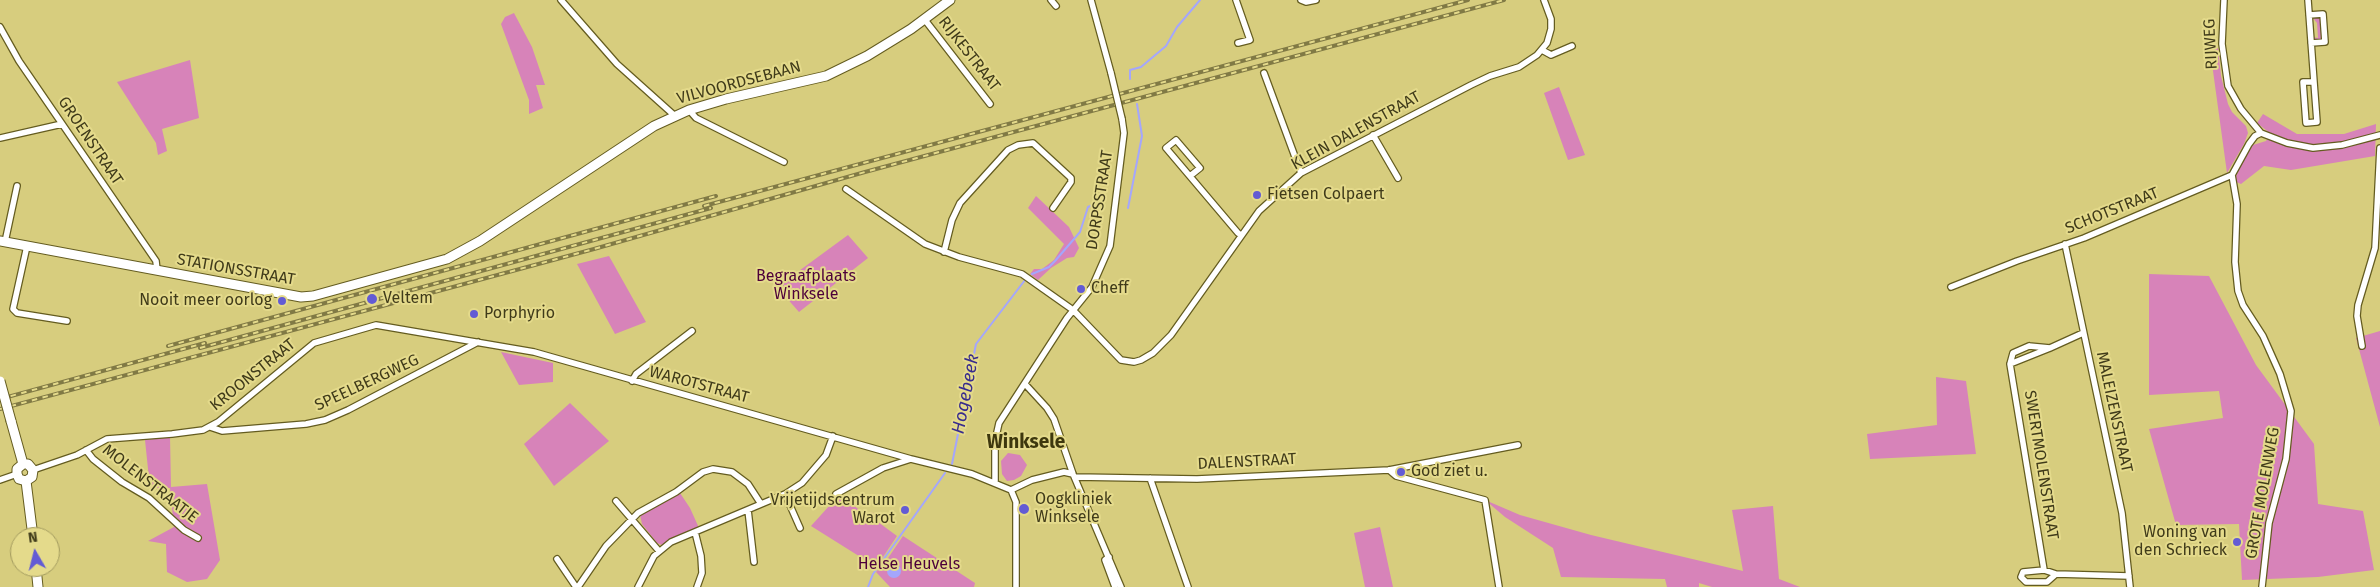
<!DOCTYPE html>
<html>
<head>
<meta charset="utf-8">
<style>
	body { margin:0 }
	#map { position:relative; width:2380px; height:587px; overflow:hidden; background:#d7cd7e; font-family:"Fira Sans",sans-serif }
	canvas { display:block }
	.north { position:absolute; left:10px; top:527px; width:50px; height:50px; box-sizing:border-box; background:#e4da8b; border:1px solid #a29a5e; border-radius:50%; rotate:352deg; font-size:14px; font-weight:700; line-height:20px; text-align:center; color:#403b1a }
	.north::after { content:''; display:block; margin:auto; width:18px; height:22px; background:#635bd4; clip-path:polygon(50% 0,100% 100%,50% 72%,0 100%) }
</style>
</head>
<body>
<div id="map">
<canvas width="2380" height="587"></canvas>
<div class="north">N</div>
</div>
<script>
const context = document.querySelector('canvas').getContext('2d');
context.lineJoin = 'round';
function fill(path, color) { context.fillStyle = color; context.fill(path, 'evenodd'); }
const poly = rows => new Path2D(rows.map(r => 'M' + r).join(''));
function trace(path, color, width, dash) { context.strokeStyle = color; context.lineWidth = width; context.lineCap = dash ? 'butt' : 'round'; context.setLineDash(dash || []); context.stroke(path); }
function label(font, color, halo, rows, align = 'center') {
  context.font = font + ' "Fira Sans",sans-serif'; context.lineWidth = 4; context.setLineDash([]); context.textBaseline = 'middle'; context.strokeStyle = halo; context.fillStyle = color; for (const [text, x, y, turn = 0] of rows) {
    context.save(); context.translate(x, y); context.rotate((+turn || 0) * Math.PI / 180); context.textAlign = isNaN(turn) ? turn : align; if (halo) context.strokeText(text, 0, 0); context.fillText(text, 0, 0); context.restore();
  }
}
fill(poly([
	[514,13,532,47,545,85,536,85,543,108,529,114,529,100,501,24,505,17],
	[2317,17,2321,19,2322,39,2315,40,2313,37,2318,38,2317,23,2313,18],
	[2218,48,2221,76,2228,104,2232,112,2246,126,2248,133,2244,144,2227,173,2210,49],
	[190,60,199,118,162,129,167,151,158,155,156,143,117,82],
	[1559,87,1585,155,1568,160,1544,93],
	[2263,114,2297,134,2344,134,2376,124,2375,156,2291,170,2264,166,2241,184,2234,181,2241,164,2253,145,2266,141,2271,134,2257,123],
	[1036,196,1069,227,1079,248,1074,257,1067,258,1051,268,1038,280,1030,274,1034,269,1042,269,1054,260,1064,244,1028,208],
	[848,235,868,258,799,312,777,287],
	[609,256,646,322,615,334,577,264],
	[2149,274,2209,276,2256,365,2314,444,2318,504,2363,511,2374,570,2318,577,2242,580,2239,524,2176,525,2149,429,2223,418,2219,391,2149,395],
	[2380,331,2380,427,2356,338],
	[501,352,553,363,553,382,519,385],
	[1936,377,1966,381,1976,454,1870,459,1867,434,1937,425],
	[570,403,609,441,554,486,524,444],
	[170,437,171,487,207,484,220,560,207,579,187,582,167,572,166,544,148,541,174,527,170,488,150,488,145,440],
	[1008,453,1020,455,1027,465,1021,476,1014,480,1007,481,1002,474,1001,461],
	[680,493,690,508,699,528,662,545,657,543,642,524,640,515],
	[839,495,868,516,871,512,881,518,878,522,897,536,883,557,871,569,870,563,811,526],
	[1485,500,1520,515,1591,535,1743,571,1732,510,1773,506,1779,579,1800,587,1712,587,1699,583,1699,587,1667,587,1665,579,1561,577,1553,548,1505,517],
	[1380,527,1393,587,1365,587,1354,533],
	[903,536,975,583,974,587,890,587,876,572,884,564]
]), '#d783b9');
fill(poly([
	'887 571a7 7 0 1 1 14 0a7 7 0 1 1-14 0Z'
]), '#a4a6fc');
trace(poly([
	[1130,79,1130,70,1141,67,1166,46,1177,27,1200,0],
	[1128,208,1142,136,1137,104],
	[1032,274,1049,267,1055,261,1080,232,1088,207,1097,203],
	[952,464,976,344,1025,280],
	[868,587,873,574,945,473]
]), '#a4a6fc', 2);
const street = poly([
	[561,0,617,64,675,116],
	[1051,0,1056,6],
	[1091,0,1111,73],
	[1236,0,1250,40,1238,43],
	[1301,0,1306,2,1316,0],
	[2224,0,2222,44,2228,86,2241,109,2261,133,2287,143,2313,148,2342,145,2380,135],
	[2308,0,2314,82,2317,122,2306,123,2303,82,2314,82],
	[2309,15,2323,14,2325,42,2311,43],
	[925,20,990,104],
	[0,27,19,61,156,261,157,270],
	[1542,50,1551,55,1572,46],
	[1264,73,1301,173],
	[689,110,696,118,784,162],
	[1373,135,1398,178],
	[0,138,62,124],
	[2232,175,2237,204,2235,262,2238,291,2243,305,2263,336,2280,374,2291,411,2286,459,2269,523,2262,587],
	[1190,176,1200,168,1176,140,1166,148,1238,233,1241,235],
	[846,189,925,244,959,257,1022,274,1073,310,1121,360,1134,362,1141,360,1153,353,1171,335,1259,211,1301,173,1471,85,1490,76,1519,67,1537,55,1547,43,1551,29,1551,19,1544,0],
	[5,242,17,186],
	[2065,244,2122,513,2130,587],
	[27,246,13,309,17,313,67,321],
	[944,252,952,220,960,203,1008,150,1018,145,1033,143,1071,178,1071,182,1053,208],
	[1951,287,2017,261,2084,238,2232,175,2249,144,2255,136,2261,133],
	[2029,346,2050,348,2010,364,2013,353,2029,346],
	[2362,346,2357,316,2358,305,2375,248,2380,148],
	[2050,348,2083,333],
	[2010,364,2044,570],
	[632,381,636,374,692,331],
	[1025,384,1047,408,1054,419,1073,474,1121,587],
	[210,427,222,431,306,424,325,420,348,410,478,342],
	[86,450,93,459,122,482,149,498,184,530,198,538],
	[33,470,77,455,107,439,172,434,203,430,218,422,314,343,376,325,534,352,911,459,972,474,1011,490],
	[1389,470,1396,476,1485,500,1499,587],
	[1075,477,1197,479,1389,470,1518,445],
	[1150,478,1188,587],
	[0,480,17,474],
	[995,481,995,441,999,423,1067,318,1092,287,1110,246,1124,133,1122,119],
	[1011,490,1016,502,1016,587],
	[1011,490,1032,480,1064,472,1073,474],
	[785,494,800,528],
	[836,494,883,468,911,459],
	[616,501,659,551],
	[748,510,754,562],
	[695,532,701,556,702,573,697,587],
	[1109,557,1105,560,1115,587],
	[557,559,576,587],
	[2044,570,2056,574,2047,582,2026,582,2021,577,2023,572,2044,570],
	[2056,574,2129,576],
	[578,587,606,546,638,513,676,492,703,472,713,469,732,472,748,484,761,504],
	[638,587,654,556,671,542,785,494,802,483,826,455,833,436]
]);
const secondary = poly([
	[0,241,231,284,301,297,313,296,447,259,480,241,654,126,689,110,726,99,826,76,867,56,911,29,950,0],
	[11,421,23,464],
	[23,464,28,464,33,470,32,477,26,481],
	[23,464,17,469,17,474,19,479,26,481],
	[26,481,33,537],
	[36,567,38,587]
]);
trace(street, '#645c20', 8);
trace(secondary, '#645c20', 11);
trace(street, '#fff', 5.5);
trace(secondary, '#fff', 9);
const rail = poly([
	[704,206,1468,0],
	[168,346,716,196],
	[200,348,711,208],
	[0,399,205,343],
	[0,409,594,249,865,172,1504,0]
]);
trace(rail, '#817a45', 4);
trace(rail, '#e4da8b', 2, [5.5]);
const streetBridge = poly([
	[1111,73,1122,119]
]);
const secondaryBridge = poly([
	[0,381,11,421]
]);
trace(streetBridge, '#645c20', 8, []);
trace(secondaryBridge, '#645c20', 11, []);
trace(streetBridge, '#fff', 5.5);
trace(secondaryBridge, '#fff', 9);
for (const [x, y, r, color] of [
	[1257,195,5,"#635bd4"],
	[1081,289,5,"#635bd4"],
	[372,299,6,"#635bd4"],
	[282,301,5,"#635bd4"],
	[474,314,5,"#635bd4"],
	[1401,472,5,"#635bd4"],
	[1024,509,6,"#635bd4"],
	[905,510,5,"#635bd4"],
	[2237,542,5,"#635bd4"]
]) { const dot = new Path2D(); dot.arc(x, y, r, 0, 2 * Math.PI); context.fillStyle = color; context.fill(dot); trace(dot, '#e4da8b', 2); }
label('16px', '#403b1a', '#e4da8b', [
	["RIJWEG",2211,44,-93],
	["RIJKESTRAAT",969,54,52],
	["VILVOORDSEBAAN",739,83,-15],
	["KLEIN DALENSTRAAT",1356,131,-29],
	["GROENSTRAAT",90,141,56],
	["DORPSSTRAAT",1100,200,-81],
	["SCHOTSTRAAT",2112,211,-22],
	["STATIONSSTRAAT",236,270,10],
	["KROONSTRAAT",253,375,-39],
	["SPEELBERGWEG",367,383,-25],
	["WAROTSTRAAT",699,385,15],
	["MALEIZENSTRAAT",2114,412,78],
	["DALENSTRAAT",1247,462,-3],
	["SWERTMOLENSTRAAT",2041,465,81],
	["MOLENSTRAATJE",150,484,38],
	["GROTE MOLENWEG",2263,493,-80]
]);
label('16px', '#403b1a', '#e4da8b', [
	["Fietsen Colpaert",1267,195],
	["Cheff",1091,289],
	["Veltem",383,299],
	["Nooit meer oorlog",272,301,"right"],
	["Porphyrio",484,314],
	["God ziet u.",1411,472],
	["Oogkliniek",1035,500],
	["Winksele",1035,518],
	["Vrijetijdscentrum",895,501,"right"],
	["Warot",895,519,"right"],
	["Woning van",2227,533,"right"],
	["den Schrieck",2227,551,"right"]
], 'left');
label('16px', '#4d003a', '#e4da8b', [
	["Begraafplaats",806,277],
	["Winksele",806,295],
	["Helse Heuvels",909,565]
]);
label('italic 18px', '#382c8d', '#e4da8b', [
	["Hogebeek",966,394,-79]
]);
label('bold 19px', '#3e380e', '#e4da8b', [
	["Winksele",1026,443]
]);
</script>
</body>
</html>
